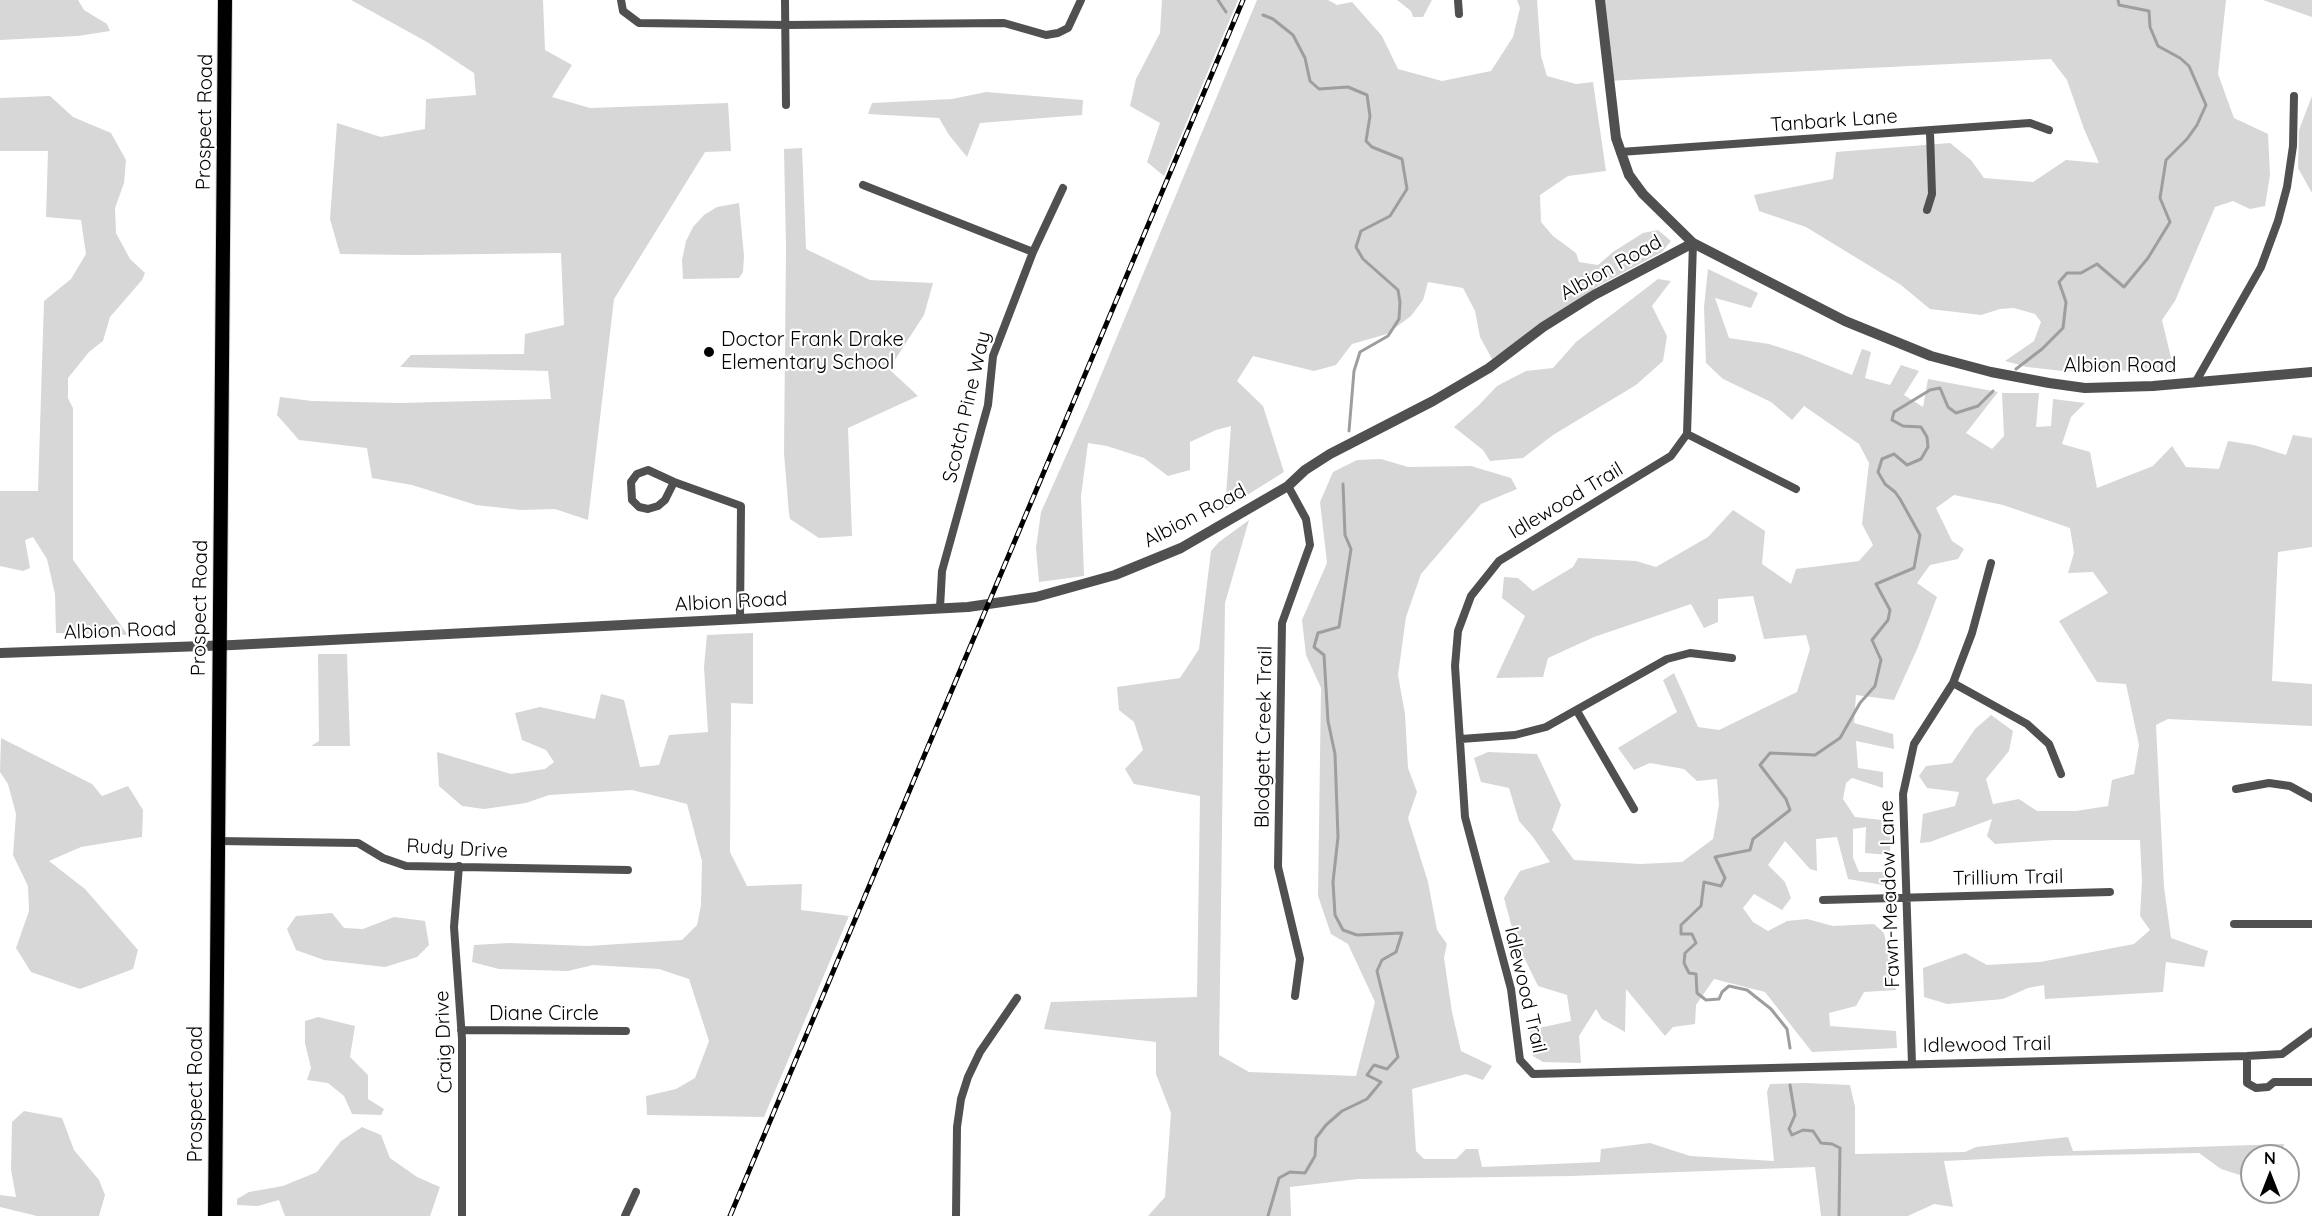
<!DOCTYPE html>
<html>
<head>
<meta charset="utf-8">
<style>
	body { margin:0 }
	#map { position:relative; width:2312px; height:1216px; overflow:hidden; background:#fff; font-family:Quicksand,sans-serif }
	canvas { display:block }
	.north { position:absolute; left:2240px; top:1144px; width:60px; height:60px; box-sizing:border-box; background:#fff; border:2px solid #999; border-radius:50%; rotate:0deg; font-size:16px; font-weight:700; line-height:24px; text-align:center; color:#000 }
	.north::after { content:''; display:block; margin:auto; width:21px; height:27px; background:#000; clip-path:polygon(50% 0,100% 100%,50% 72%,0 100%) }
</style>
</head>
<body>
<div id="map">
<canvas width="2312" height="1216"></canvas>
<div class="north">N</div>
</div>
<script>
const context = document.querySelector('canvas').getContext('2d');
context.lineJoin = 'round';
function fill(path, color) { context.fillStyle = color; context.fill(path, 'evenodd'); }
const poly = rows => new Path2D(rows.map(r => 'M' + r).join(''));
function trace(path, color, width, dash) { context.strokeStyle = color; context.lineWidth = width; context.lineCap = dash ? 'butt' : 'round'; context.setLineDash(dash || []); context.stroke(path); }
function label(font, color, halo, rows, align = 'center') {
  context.font = font + ' Quicksand,sans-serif'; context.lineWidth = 4.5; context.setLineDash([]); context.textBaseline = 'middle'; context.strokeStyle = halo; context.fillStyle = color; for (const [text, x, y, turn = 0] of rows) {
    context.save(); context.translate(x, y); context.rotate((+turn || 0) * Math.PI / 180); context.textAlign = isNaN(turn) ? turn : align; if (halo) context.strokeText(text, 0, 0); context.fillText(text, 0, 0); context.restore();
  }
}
fill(poly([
	[0,0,78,0,84,10,107,24,110,31,78,36,0,40],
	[351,0,543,0,545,50,572,65,552,97,590,108,728,103,731,151,705,152,614,299,588,520,555,509,521,510,476,505,412,485,372,478,367,448,299,440,277,415,280,397,312,401,400,403,551,399,548,371,400,367,411,355,524,354,525,334,564,325,561,253,410,255,340,254,330,219,337,123,381,137,425,129,426,99,476,95,474,73,427,42],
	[1162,0,1238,0,1164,176,1147,162,1160,123,1130,106,1136,79,1160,33],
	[1257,0,1328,0,1337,5,1352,2,1382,36,1398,69,1442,81,1491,71,1513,37,1520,8,1517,0,1537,0,1541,56,1547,76,1576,84,1593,82,1606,171,1568,176,1540,195,1541,222,1553,236,1576,253,1579,262,1598,265,1613,252,1643,233,1658,230,1671,241,1662,252,1598,286,1492,359,1480,337,1475,311,1463,288,1428,282,1423,300,1411,316,1387,334,1352,344,1336,365,1314,371,1253,356,1237,381,1263,406,1284,472,1225,509,1231,426,1216,430,1190,442,1190,470,1168,476,1144,458,1107,446,1088,443,1081,496,1084,576,1039,582,1036,548,1041,512,1087,409],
	[1397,0,1432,0,1423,17,1413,17,1411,11],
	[1599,0,2226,0,2218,74,2234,118,2268,134,2270,175,2265,206,2250,209,2233,201,2215,207,2175,301,2162,320,2174,370,2063,371,2027,367,2005,361,2034,341,2041,322,2035,314,2014,308,2000,309,1981,315,1930,309,1901,285,1806,227,1759,211,1754,195,1833,179,1836,152,1950,143,1971,160,1984,178,2033,182,2066,160,2099,163,2084,129,2067,80,2051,59,1607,81],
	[2263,0,2312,0,2312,17],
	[986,92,1083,100,1082,115,980,123,967,157,949,135,939,118,868,114,872,103,952,99],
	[50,96,73,117,111,133,126,160,124,183,115,208,116,233,130,259,145,273,142,280,110,317,103,341,89,352,68,378,68,398,73,408,73,560,128,635,56,633,55,594,47,559,33,537,25,540,30,568,23,571,0,566,0,491,38,491,44,301,71,279,86,254,81,220,46,217,48,151,0,151,0,98],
	[2312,96,2312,193,2298,168,2299,130],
	[802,148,806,249,870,280,933,283,924,315,889,369,918,396,848,428,852,536,819,538,790,519,789,514,784,453,786,247,784,149],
	[739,203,744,256,743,272,739,278,683,279,682,260,686,241,693,227,704,215,717,207],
	[1708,269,1758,293,1751,308,1715,298,1729,338,1769,344,1800,354,1852,375,1862,349,1871,352,1865,378,1890,385,1901,365,1919,371,1904,395,1923,407,1928,379,1998,392,1966,433,1992,449,2004,436,2002,393,2039,393,2036,427,2051,426,2053,399,2085,403,2071,417,2062,444,2090,452,2097,488,2153,466,2172,446,2186,467,2219,469,2228,441,2254,445,2286,455,2293,435,2312,438,2312,547,2278,552,2272,681,2312,684,2312,726,2168,719,2156,725,2164,887,2171,938,2208,951,2204,967,2166,962,2163,992,2045,999,2044,985,2028,988,2003,999,1947,1004,1924,997,1923,968,1965,953,1987,965,2040,962,2134,944,2150,930,2140,916,2142,881,2140,840,2053,840,1995,844,1987,836,1992,819,1930,842,1920,843,1923,814,1955,806,1959,792,1927,788,1919,776,1926,766,1952,763,1975,729,1991,715,2013,731,2009,751,1986,779,1993,804,2019,799,2037,811,2076,811,2108,806,2112,780,2134,774,2139,745,2126,684,2097,682,2059,621,2108,593,2093,572,2068,573,2074,553,2070,528,2003,505,1954,495,1936,508,1952,541,1964,549,1958,559,1930,565,1917,583,1937,597,1918,647,1894,700,1856,695,1854,723,1893,734,1894,749,1856,741,1858,768,1883,772,1883,788,1852,778,1846,783,1843,799,1855,817,1891,821,1890,855,1865,853,1866,827,1853,829,1853,858,1859,872,1886,872,1883,885,1848,879,1837,837,1816,839,1817,871,1810,869,1785,841,1768,865,1785,882,1791,898,1782,910,1754,894,1743,908,1753,922,1768,931,1787,921,1807,919,1833,926,1874,924,1884,933,1896,990,1864,992,1856,1006,1829,1013,1830,1026,1896,1031,1897,1048,1812,1052,1765,992,1714,979,1696,1005,1695,1024,1673,1027,1665,1036,1626,989,1625,1032,1602,1019,1596,1009,1579,1036,1581,1063,1543,1062,1533,1056,1530,1030,1571,1021,1567,995,1538,986,1515,939,1504,898,1520,871,1550,862,1533,837,1519,821,1509,788,1481,782,1474,758,1488,752,1537,754,1561,805,1552,830,1574,860,1640,864,1682,862,1713,839,1719,805,1717,779,1697,781,1684,769,1650,763,1634,770,1618,748,1677,712,1663,680,1674,673,1698,727,1719,730,1797,692,1810,649,1806,635,1764,639,1753,596,1718,599,1718,622,1704,628,1691,604,1594,637,1548,658,1543,677,1496,678,1525,616,1502,598,1504,577,1518,578,1533,591,1573,567,1578,558,1636,561,1656,567,1708,537,1733,510,1765,531,1762,564,1791,584,1796,569,1859,561,1873,545,1862,524,1869,463,1859,444,1804,406,1792,420,1771,402,1723,379,1706,363,1704,307],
	[1658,279,1671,281,1652,306,1667,336,1663,361,1636,385,1553,435,1523,458,1490,461,1483,450,1454,427,1479,405,1497,386,1526,371,1553,368,1576,342],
	[1381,459,1408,467,1471,466,1511,478,1517,489,1481,504,1421,574,1406,617,1398,675,1405,714,1408,768,1417,792,1408,818,1428,882,1437,930,1447,944,1444,958,1452,1012,1461,1051,1492,1066,1483,1080,1466,1074,1412,1089,1416,1151,1424,1159,1456,1159,1466,1149,1478,1149,1482,1167,1600,1162,1601,1149,1650,1143,1690,1156,1774,1161,1767,1092,1770,1084,1805,1083,1850,1085,1855,1107,1855,1154,1965,1152,1976,1147,2068,1137,2073,1151,2284,1144,2282,1156,2252,1156,2252,1171,2243,1176,2221,1169,2199,1153,2049,1156,1944,1161,1953,1207,1934,1204,1908,1216,1821,1216,1815,1167,1571,1176,1358,1179,1290,1187,1291,1216,1148,1216,1165,1197,1171,1113,1156,1074,1156,1042,1044,1029,1051,1002,1197,997,1200,796,1134,784,1125,769,1143,750,1134,722,1119,710,1117,687,1180,678,1199,649,1211,551,1219,542,1249,520,1225,603,1219,1055,1249,1072,1356,1076,1375,1002,1348,944,1331,934,1318,896,1321,688,1306,655,1302,620,1327,563,1320,502,1333,472,1357,460],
	[753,633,753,704,731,703,730,852,747,886,802,884,801,910,849,916,764,1117,647,1115,646,1096,676,1089,695,1078,709,1041,689,979,659,969,593,965,568,971,499,969,472,962,474,945,509,943,588,946,682,940,697,925,701,905,702,861,687,804,632,790,549,795,526,803,484,809,462,806,439,786,437,752,511,774,545,769,554,762,546,750,522,740,515,713,540,707,595,719,601,694,624,700,640,767,659,765,669,735,708,732,704,667,707,635],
	[318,654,347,654,350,746,311,746,319,741],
	[1,738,92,784,102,796,128,786,143,810,142,837,81,847,49,861,85,889,138,950,133,969,80,989,31,972,16,948,29,911,28,886,13,855,16,814,8,784,0,772],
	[332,913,344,928,363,929,394,917,425,921,429,945,417,957,385,967,324,960,296,950,287,929,296,916],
	[318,1017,355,1026,350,1057,368,1075,368,1099,384,1109,381,1115,352,1114,344,1096,328,1083,307,1080,311,1068,305,1043,305,1021],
	[24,1111,62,1118,74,1150,99,1180,105,1195,99,1216,37,1216,0,1207,0,1195,16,1197,11,1170,12,1122],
	[362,1127,381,1135,390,1158,417,1177,440,1187,430,1216,285,1216,279,1200,258,1206,237,1205,237,1199,249,1192,283,1186,317,1172,341,1141]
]), '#d7d7d7');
trace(poly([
	[1218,0,1226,12],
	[1263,15,1273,19,1293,35,1305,58,1310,81,1319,89,1348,87,1367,95,1370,116,1366,141,1372,147,1402,159,1407,189,1390,216,1361,231,1356,247,1363,259,1398,290,1400,302,1399,319,1388,336,1360,352,1354,371,1349,431],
	[2016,369,2042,349,2063,328,2066,302,2059,282,2067,273,2081,273,2097,264,2124,287,2148,258,2170,222,2160,198,2166,160,2187,139,2197,125,2206,105,2189,66,2180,58,2158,46,2150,27,2149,11,2119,5,2118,0],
	[1790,1048,1787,1029,1771,1009,1747,990,1729,986,1722,992,1719,999,1706,1000,1697,993,1696,974,1689,973,1684,963,1685,953,1696,943,1692,934,1681,934,1681,925,1701,906,1704,882,1721,886,1725,878,1715,857,1750,850,1753,839,1790,810,1786,799,1760,765,1770,753,1815,755,1840,738,1860,703,1875,686,1881,660,1872,640,1888,620,1890,610,1876,584,1914,568,1920,535,1900,499,1895,492,1885,484,1878,472,1882,459,1894,454,1907,465,1921,459,1928,447,1927,437,1921,427,1903,426,1892,420,1894,412,1930,390,1940,388,1948,407,1956,413,1978,406,1993,391],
	[1790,1085,1795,1115,1789,1129,1792,1135,1803,1130,1813,1131,1821,1143,1832,1144,1840,1148,1839,1216],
	[1268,1216,1279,1178,1290,1172,1305,1173,1315,1156,1316,1138,1326,1125,1342,1111,1367,1099,1381,1082,1367,1075,1374,1065,1387,1069,1398,1057,1377,971,1382,960,1396,952,1402,933,1357,935,1343,930,1335,915,1333,882,1338,837,1335,754,1328,721,1324,655,1314,647,1318,633,1339,627,1351,549,1345,535,1343,484]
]), '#9e9e9e', 3);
const primary = poly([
	[215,1216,225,0]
]);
trace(primary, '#dbdbdb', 16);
trace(poly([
	[621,0,623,11,639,23,786,25,1004,23,1046,35,1058,33,1068,28,1081,0],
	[785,0,786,105],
	[1458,0,1459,14],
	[1620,152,2030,123,2049,130],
	[863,185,1033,252],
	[1927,210,1932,194,1930,132],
	[1693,243,1687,434,1671,456,1499,561,1471,596,1458,631,1455,666,1465,817,1511,989,1520,1060,1533,1074,2247,1056,2282,1054,2312,1032],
	[2195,383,2261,267,2278,221,2287,187,2293,146,2294,96],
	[1687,434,1796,489],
	[674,482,665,500,658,506,648,509,639,507,632,500,631,482,637,474,648,470,674,482,741,506,740,619],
	[1288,486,1306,519,1310,545,1282,623,1278,867,1300,959,1295,996],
	[940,608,942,571,988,405,993,356,1033,252,1063,188],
	[1953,683,2027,724,2049,744,2061,774],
	[1577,711,1634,809],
	[1461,739,1515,735,1546,727,1667,659,1690,653,1732,658],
	[2236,789,2269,783,2290,786,2312,798],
	[218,841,358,843,383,858,406,866,628,870],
	[459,866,454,927,462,1039,462,1216],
	[1823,900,2110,892],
	[2234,924,2312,924],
	[461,1030,626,1031],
	[2247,1056,2247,1083,2256,1088,2268,1087,2274,1082,2312,1082],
	[1912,1064,1903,794,1914,744,1953,683,1972,633,1991,563],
	[625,1216,636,1192],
	[956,1216,957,1127,961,1099,968,1077,980,1052,1017,998]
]), '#505050', 8);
trace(poly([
	[1600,0,1616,138,1629,175,1643,194,1693,243,1845,321,1931,356,1991,372,2049,383,2085,388,2153,386,2312,372],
	[0,653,233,645,740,619,968,607,1036,597,1115,575,1181,548,1288,486,1305,470,1330,454,1433,401,1489,368,1543,327,1594,295,1693,243]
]), '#505050', 10);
trace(primary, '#000', 14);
const rail = poly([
	[730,1216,1243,0]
]);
trace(rail, '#000', 5);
trace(rail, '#fff', 3, [9]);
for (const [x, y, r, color] of [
	[709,352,6,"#000"]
]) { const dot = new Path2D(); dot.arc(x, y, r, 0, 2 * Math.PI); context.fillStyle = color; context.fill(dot); trace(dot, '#fff', 2); }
label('20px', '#000', '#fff', [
	["Tanbark Lane",1834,121,-4],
	["Prospect Road",205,122,-89],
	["Albion Road",1611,268,-29],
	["Albion Road",2120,366],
	["Scotch Pine Way",967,407,-77],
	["Idlewood Trail",1566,501,-31],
	["Albion Road",1195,516,-28],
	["Albion Road",731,602,-3],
	["Prospect Road",200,608,-89],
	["Albion Road",120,631,-2],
	["Blodgett Creek Trail",1264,737,-89],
	["Rudy Drive",457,849,3],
	["Trillium Trail",2008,878,-1],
	["Fawn-Meadow Lane",1890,894,-92],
	["Idlewood Trail",1525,990,77],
	["Diane Circle",544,1014],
	["Craig Drive",444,1042,-92],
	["Idlewood Trail",1987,1045,-1],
	["Prospect Road",196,1094,-90]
]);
label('20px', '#000', '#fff', [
	["Doctor Frank Drake",721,340],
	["Elementary School",721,363]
], 'left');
</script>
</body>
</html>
